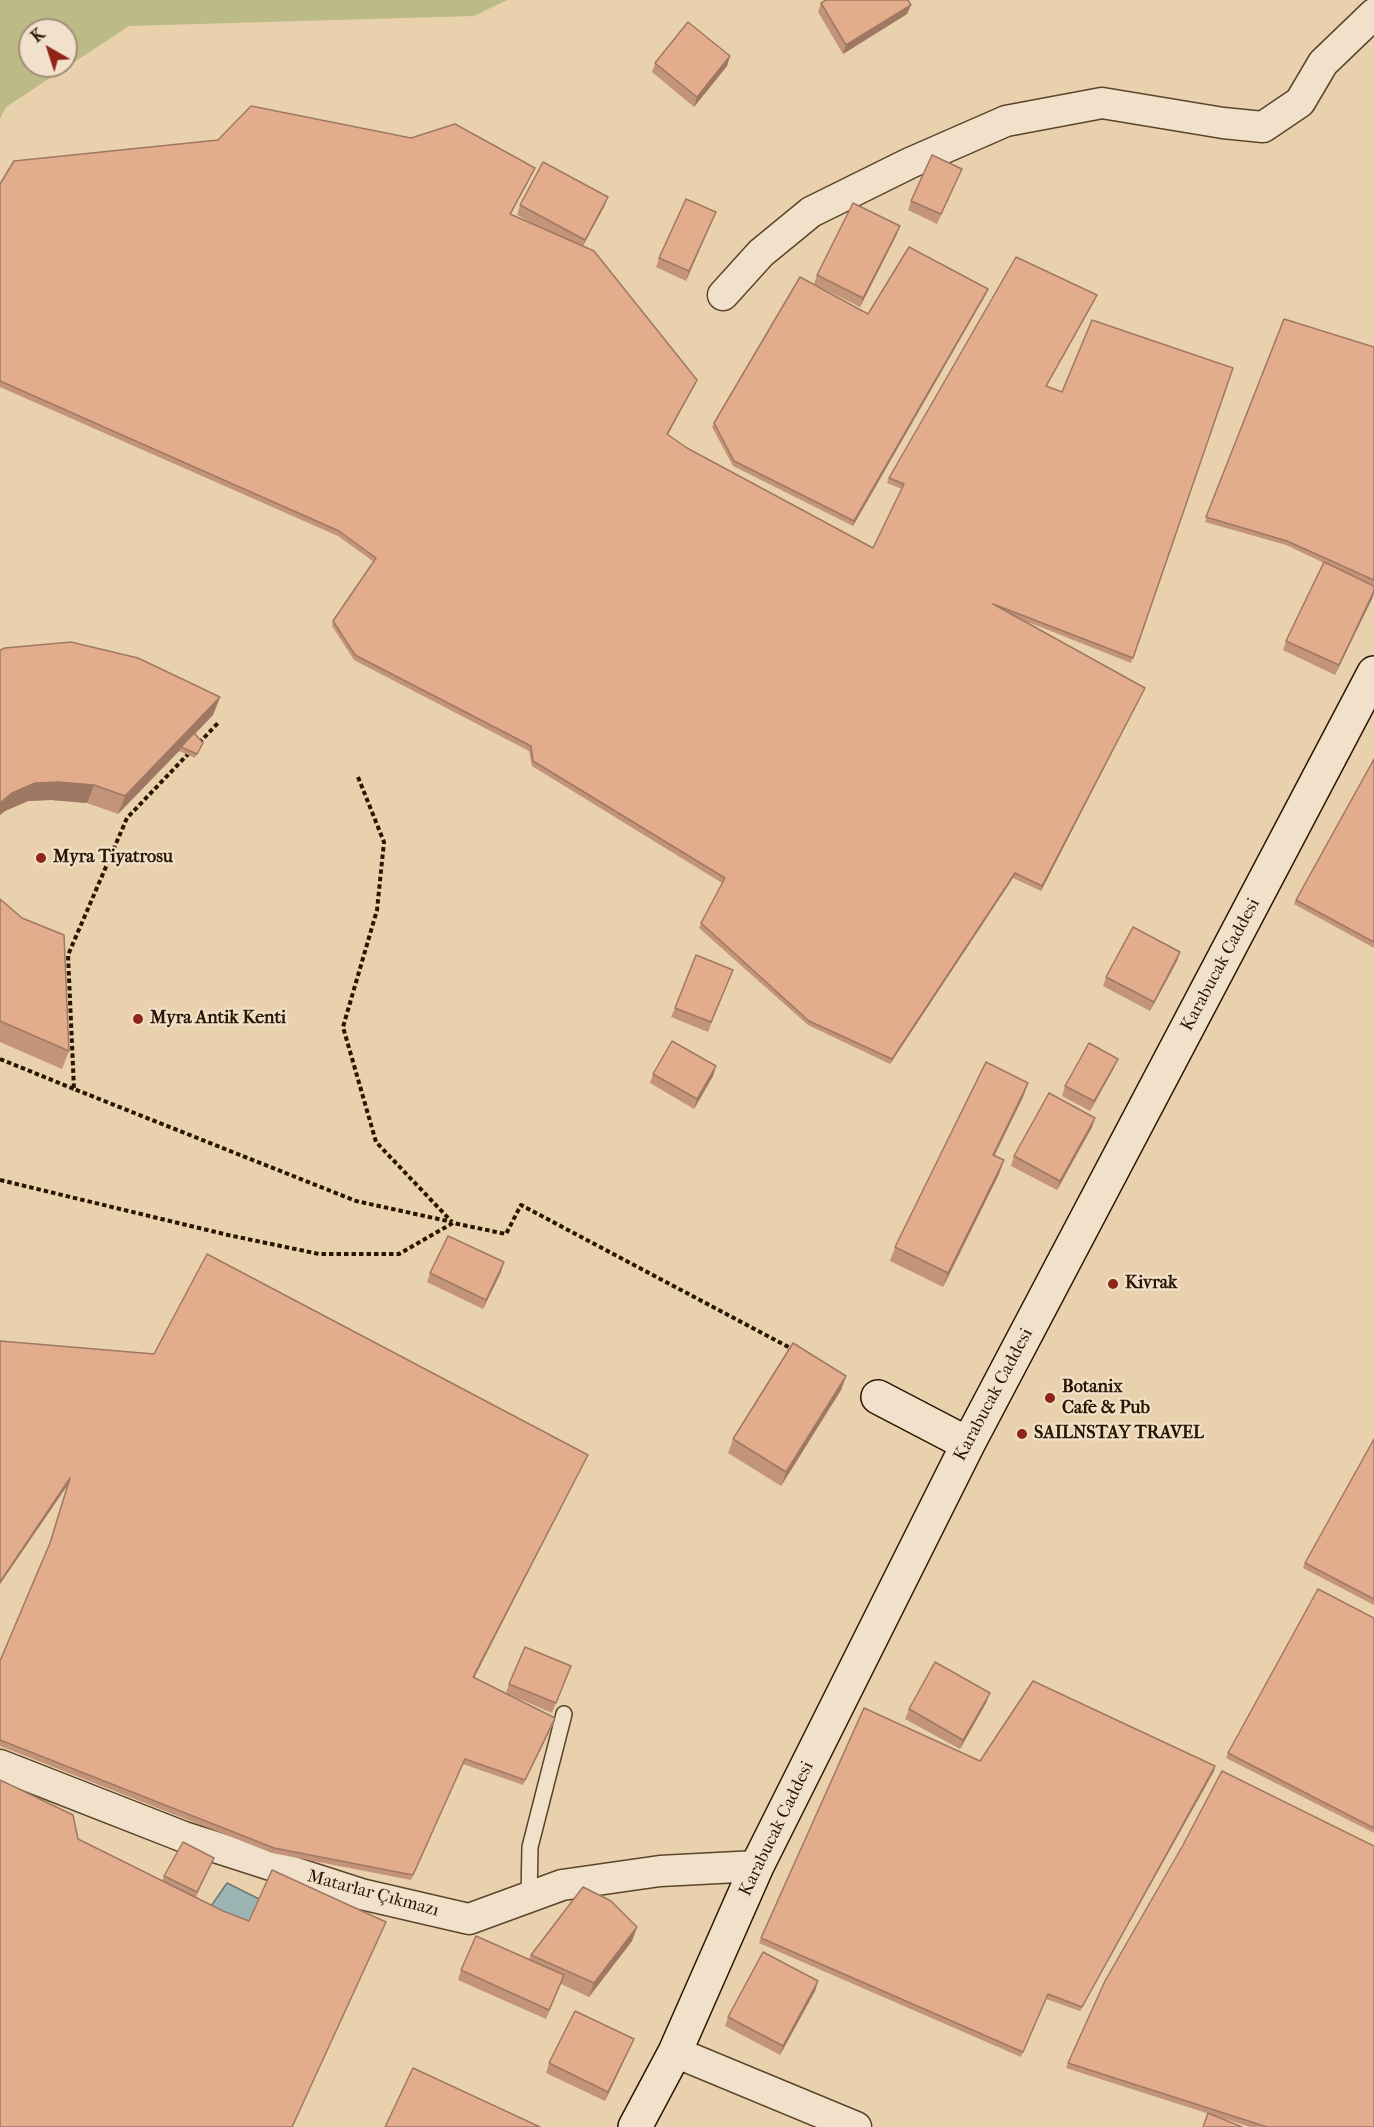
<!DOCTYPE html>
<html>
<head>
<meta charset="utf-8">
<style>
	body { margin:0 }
	#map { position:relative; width:1374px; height:2127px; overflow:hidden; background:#ead1ad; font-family:"IM FELL French Canon",serif }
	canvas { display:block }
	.north { position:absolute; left:18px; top:18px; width:60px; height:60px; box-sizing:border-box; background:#f1e1ca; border:2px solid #a18f79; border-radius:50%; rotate:321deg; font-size:16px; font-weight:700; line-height:24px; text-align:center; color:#2a1500 }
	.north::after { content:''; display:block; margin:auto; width:21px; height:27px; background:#8f2418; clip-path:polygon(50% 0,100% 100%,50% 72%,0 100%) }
</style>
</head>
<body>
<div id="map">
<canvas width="1374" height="2127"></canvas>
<div class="north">K</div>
</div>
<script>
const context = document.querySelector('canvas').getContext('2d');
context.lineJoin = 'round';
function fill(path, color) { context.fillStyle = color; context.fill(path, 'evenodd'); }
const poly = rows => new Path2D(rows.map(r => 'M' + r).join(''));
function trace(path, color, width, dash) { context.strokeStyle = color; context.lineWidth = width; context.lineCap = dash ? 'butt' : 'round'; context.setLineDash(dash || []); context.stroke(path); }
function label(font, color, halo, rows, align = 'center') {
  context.font = font + ' "IM FELL French Canon",serif'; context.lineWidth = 4.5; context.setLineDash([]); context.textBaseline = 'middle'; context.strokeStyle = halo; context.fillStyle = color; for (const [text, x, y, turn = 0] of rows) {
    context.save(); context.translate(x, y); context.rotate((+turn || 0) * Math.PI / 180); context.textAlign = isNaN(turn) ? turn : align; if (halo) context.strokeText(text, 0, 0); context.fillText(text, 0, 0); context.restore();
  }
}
fill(poly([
	[0,0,507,0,474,16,129,26,6,107,0,119],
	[30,30,66,30,66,66,30,66]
]), '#bcba86');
const water = poly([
	[227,1883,259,1899,248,1926,209,1909,227,1883]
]);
fill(water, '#9bb5b4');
trace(water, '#6e756c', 1.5);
const lane = poly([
	[529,1897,530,1847,564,1714]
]);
const street = poly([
	[723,295,761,253,811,212,910,163,1006,121,1102,103,1223,123,1263,127,1300,102,1323,63,1374,14],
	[0,1765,184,1837,361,1894,469,1919,562,1885,660,1871,757,1866],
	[675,2052,856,2127]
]);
const secondary = poly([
	[878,1397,968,1444],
	[635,2127,675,2052,757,1866,968,1444,1374,673]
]);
trace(lane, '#5a442b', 18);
trace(street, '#5a442b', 33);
trace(secondary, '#2a1500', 36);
trace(poly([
	[199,743,218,723],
	[189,753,127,818,68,955,74,1089,356,1201,452,1222],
	[358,777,384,842,377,910,343,1027,376,1142,452,1222],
	[0,1059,74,1089],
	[0,1180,228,1235,319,1254,399,1254,453,1223,506,1234,521,1205,794,1350]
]), '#2a1500', 4, [4.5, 3]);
trace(lane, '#f1e1ca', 15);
trace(street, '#f1e1ca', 30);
trace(secondary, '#f1e1ca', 33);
fill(poly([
	[821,3,911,5,907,14,843,54,818,12],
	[730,56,727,66,694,107,652,72,655,63],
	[535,168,511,214,539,227,517,215,520,205,608,197,604,207,583,246,697,380,668,435,687,448,873,548,902,489,887,483,889,478,1097,295,1095,300,1047,386,1062,392,1233,368,1131,663,1028,622,1143,692,1041,891,1013,878,890,1064,808,1025,699,928,722,883,532,766,529,751,354,660,332,626,333,621,374,562,338,536,0,387,0,184],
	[958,178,937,224,908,210,911,201],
	[712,221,686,281,656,267,659,258],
	[900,226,896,236,860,307,814,284,817,275],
	[986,294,853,526,733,466,712,427,714,423,868,314],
	[1284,319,1374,347,1374,593,1335,675,1283,650,1286,641,1324,563,1286,545,1205,522],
	[0,650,220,697,213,715,195,734,203,743,195,758,179,751,180,750,118,814,87,803,51,800,28,801,5,811,0,815],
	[1374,759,1374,948,1294,904,1296,900],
	[0,899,69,1051,62,1069,0,1042],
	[1177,961,1150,1011,1103,986,1106,977],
	[733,970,708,1032,671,1017,675,1008],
	[716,1066,713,1076,694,1109,650,1083,653,1074],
	[1114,1068,1090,1111,1062,1096,1065,1086],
	[1028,1083,1023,1097,995,1155,1004,1160,999,1174,943,1287,890,1261,895,1247],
	[1095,1118,1092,1127,1057,1190,1011,1166,1014,1156],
	[501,1272,483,1309,427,1282,430,1273],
	[0,1341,586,1459,474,1677,554,1723,523,1785,463,1764,411,1880,272,1853,0,1746,0,1661,49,1545,69,1483,0,1584],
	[846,1376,841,1390,781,1486,728,1453,733,1439],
	[1374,1439,1374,1605,1303,1568,1305,1563],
	[1374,1618,1374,1833,1226,1758,1228,1753],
	[571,1666,552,1713,506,1693,509,1684],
	[990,1693,986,1703,960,1749,905,1719,909,1709],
	[980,1761,1215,1766,1214,1771,1080,2011,1046,1999,1021,2057,759,1943,761,1938],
	[214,1858,210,1867,196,1897,292,2127,162,1881,164,1876],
	[637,1927,632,1941,589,1997,561,1984,546,2019,458,1980,461,1970,529,1959,531,1955],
	[818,1981,815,1991,780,2055,725,2026,728,2017],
	[630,2048,605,2101,546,2073,549,2063],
	[1068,2063,1374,2127,1250,2127,1066,2068]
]), '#c39479');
fill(poly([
	[911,5,907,14,843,54,846,45],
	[730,56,727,66,694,107,697,97],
	[535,168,533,173,508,219,510,214],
	[608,197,604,207,581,249,585,240],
	[716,212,712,221,686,281,689,271],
	[900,226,896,236,860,307,863,298],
	[988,289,986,294,853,526,854,521],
	[1097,295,1095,300,1044,390,1046,386],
	[697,380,695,385,665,439,667,434],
	[1374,591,1373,597,1335,675,1339,665],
	[1145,688,1143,692,1041,891,1042,886],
	[220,697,213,715,182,747,181,747,180,750,118,814,125,796],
	[58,782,94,785,87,803,51,800,28,801,5,811,0,815,0,803,12,793,35,783],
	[1015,873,1013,878,890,1064,892,1059],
	[1180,952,1177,961,1150,1011,1154,1002],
	[1118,1059,1114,1068,1090,1111,1094,1101],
	[716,1066,713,1076,694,1109,697,1099],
	[1028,1083,1023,1097,988,1168,993,1155],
	[1095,1118,1092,1127,1057,1190,1060,1181],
	[1004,1160,999,1174,943,1287,948,1273],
	[504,1262,501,1272,483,1309,486,1300],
	[846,1376,841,1390,781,1486,786,1472],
	[588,1455,586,1459,472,1682,473,1677],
	[70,1478,69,1483,0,1584,0,1582],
	[990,1693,986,1703,960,1749,963,1740],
	[1215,1766,1214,1771,1080,2011,1082,2007],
	[637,1927,632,1941,589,1997,594,1983],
	[818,1981,815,1991,780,2055,783,2046],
	[634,2039,630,2048,605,2101,608,2092]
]), '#9f7863');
const building = poly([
	[826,0,908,0,911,5,846,45,821,3,826,0],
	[688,22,730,56,697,97,655,63,688,22],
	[251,106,411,138,455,124,535,168,510,214,594,251,697,380,667,434,687,448,873,548,904,484,889,478,1016,257,1097,295,1046,386,1062,392,1092,320,1233,368,1133,658,993,604,1145,688,1042,886,1015,873,892,1059,809,1021,701,923,725,878,533,761,531,746,355,655,333,621,376,558,339,531,0,381,0,184,14,161,218,140,251,106],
	[932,155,962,169,941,214,911,201,932,155],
	[543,162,608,197,585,240,520,205,543,162],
	[686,199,716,212,689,271,659,258,686,199],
	[853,203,900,226,863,298,817,275,853,203],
	[909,247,988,289,854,521,734,461,714,423,800,277,868,314,909,247],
	[1284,319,1374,347,1374,580,1287,541,1206,517,1284,319],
	[1324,562,1374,586,1374,591,1339,665,1286,641,1324,562],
	[71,642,138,658,220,697,125,796,94,785,58,782,35,783,12,793,0,803,0,650,5,648,71,642],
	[194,733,203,743,197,754,181,747,194,733],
	[1374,759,1374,942,1296,900,1374,759],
	[0,899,22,918,64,935,69,1051,0,1021,0,899],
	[1133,927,1180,952,1154,1002,1106,977,1133,927],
	[696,955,733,970,711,1022,675,1008,696,955],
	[672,1041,716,1066,697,1099,653,1074,672,1041],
	[1089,1043,1118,1059,1094,1101,1065,1086,1089,1043],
	[986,1062,1028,1083,993,1155,1004,1160,948,1273,895,1247,986,1062],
	[1049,1093,1095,1118,1060,1181,1014,1156,1049,1093],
	[448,1236,504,1262,486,1300,430,1273,448,1236],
	[207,1254,588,1455,473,1677,555,1718,525,1780,465,1759,413,1875,274,1848,0,1740,0,1661,50,1543,70,1478,0,1582,0,1341,154,1354,207,1254],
	[793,1343,846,1376,786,1472,733,1439,793,1343],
	[1374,1439,1374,1599,1305,1563,1374,1439],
	[1318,1589,1374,1618,1374,1828,1228,1753,1318,1589],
	[525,1647,571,1666,556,1703,509,1684,525,1647],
	[935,1662,990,1693,963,1740,909,1709,935,1662],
	[1033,1681,1215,1766,1082,2007,1048,1994,1023,2052,761,1938,864,1708,980,1761,1033,1681],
	[1222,1771,1374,1846,1374,2127,1267,2127,1068,2063,1105,1981,1183,1845,1222,1771],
	[0,1780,73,1815,78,1839,223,1911,249,1921,272,1870,386,1922,292,2127,0,2127,0,1780],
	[183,1842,214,1858,197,1892,164,1876,183,1842],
	[583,1887,611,1901,637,1927,594,1983,531,1955,583,1887],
	[476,1936,564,1975,549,2010,461,1970,476,1936],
	[763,1952,818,1981,783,2046,728,2017,763,1952],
	[575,2011,634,2039,608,2092,549,2063,575,2011],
	[413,2068,540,2127,385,2127,413,2068],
	[1208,2113,1242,2127,1203,2127,1208,2113]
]);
fill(building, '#e3ac8d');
trace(building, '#9f7863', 1.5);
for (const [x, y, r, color] of [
	[41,858,6,"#8f2418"],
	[138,1019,6,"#8f2418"],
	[1113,1284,6,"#8f2418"],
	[1050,1398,6,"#8f2418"],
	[1022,1434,6,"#8f2418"]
]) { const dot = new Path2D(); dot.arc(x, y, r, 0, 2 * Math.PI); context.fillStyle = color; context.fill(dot); trace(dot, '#f1e1ca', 2); }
label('bold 18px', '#2a1500', '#f1e1ca', [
	["Myra Tiyatrosu",53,858],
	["Myra Antik Kenti",150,1019],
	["Kivrak",1125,1284],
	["Botanix",1062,1388],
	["Cafe & Pub",1062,1409],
	["SAILNSTAY TRAVEL",1034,1434]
], 'left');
label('18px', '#2a1500', '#f1e1ca', [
	["Karabucak Caddesi",1221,965,-62],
	["Karabucak Caddesi",994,1395,-62],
	["Karabucak Caddesi",777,1829,-64],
	["Matarlar Çıkmazı",373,1894,15]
]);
</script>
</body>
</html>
